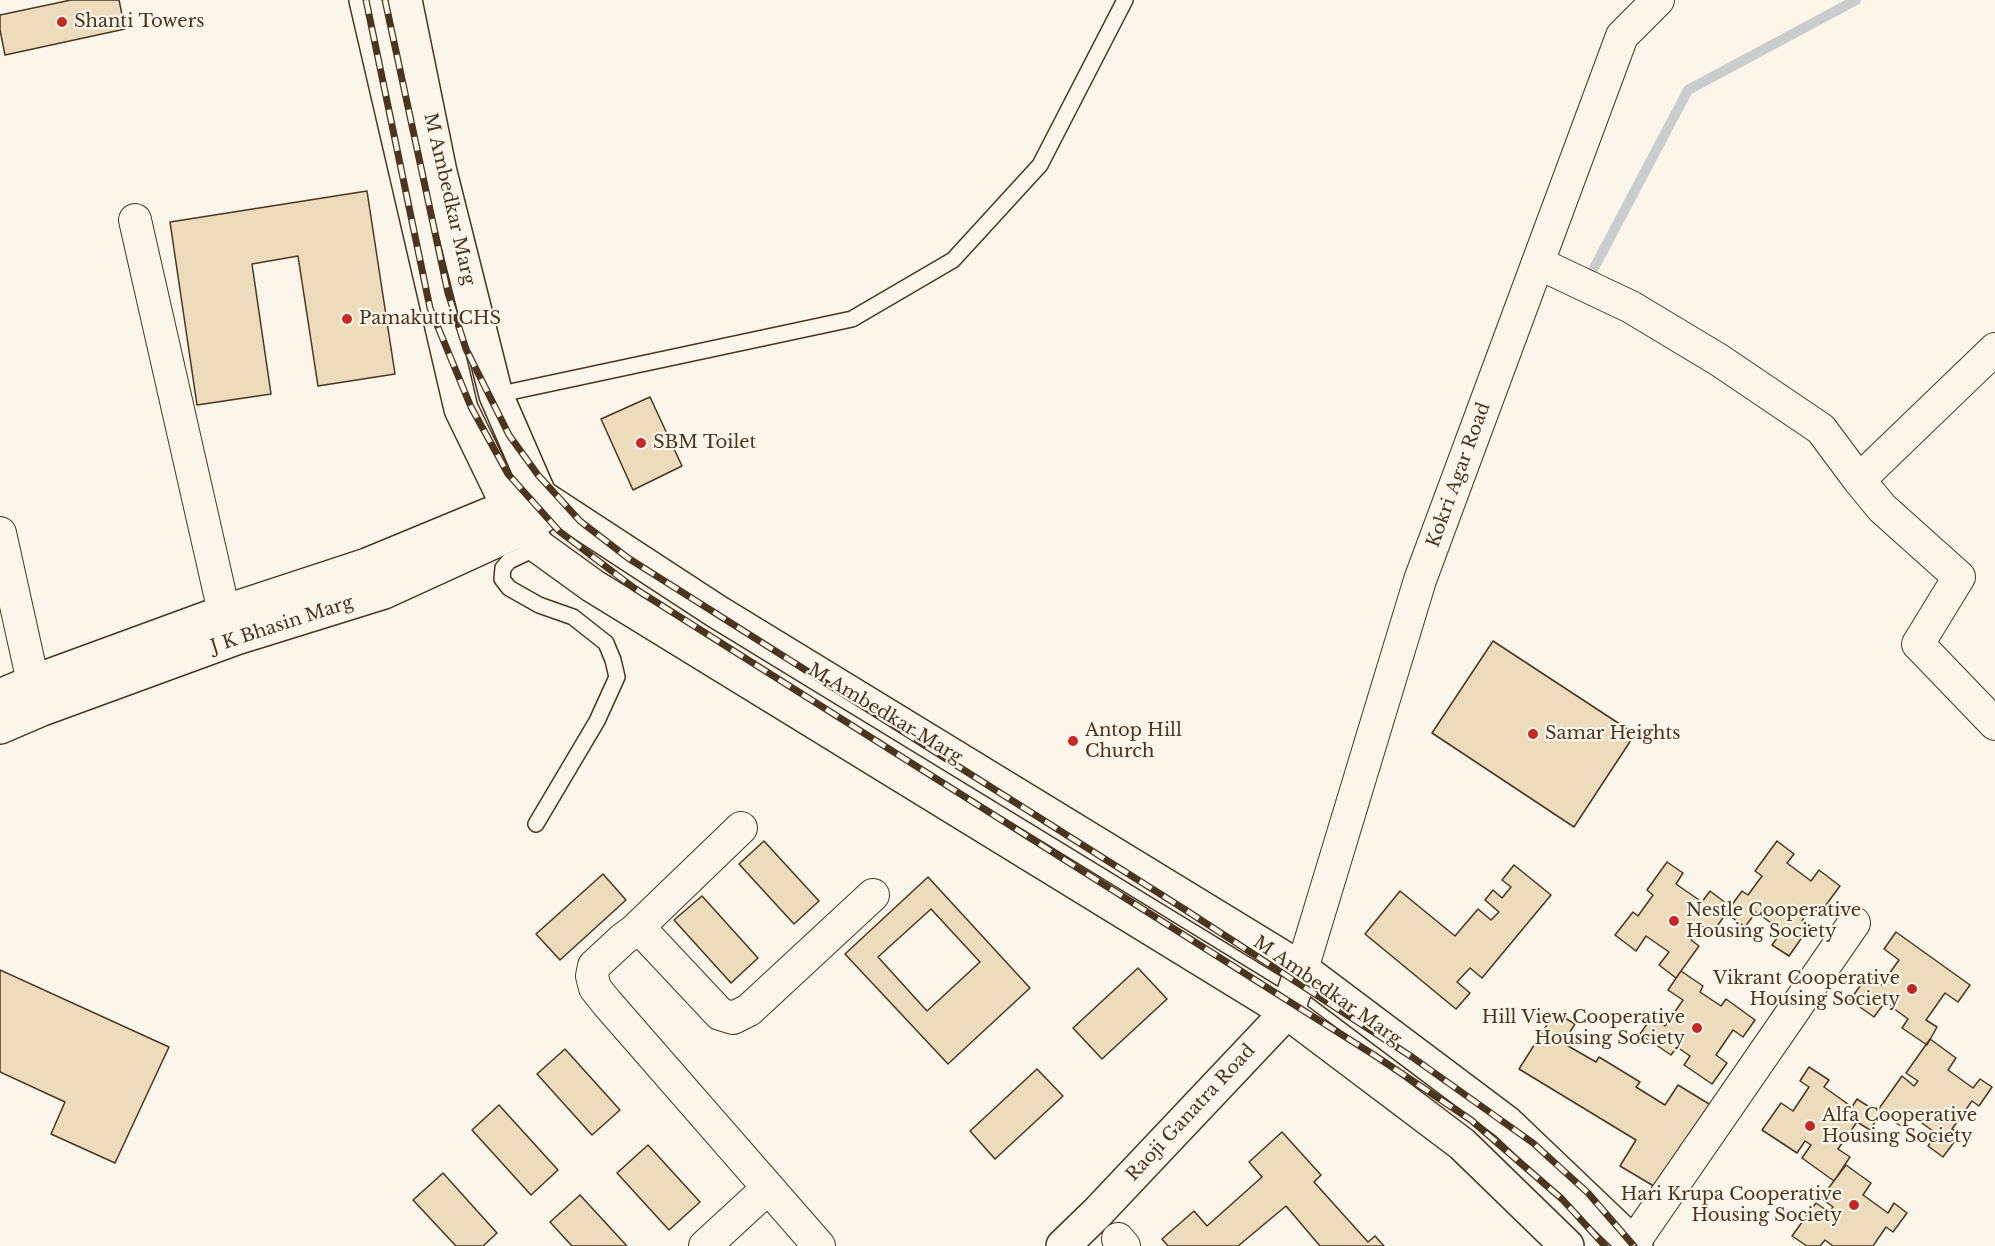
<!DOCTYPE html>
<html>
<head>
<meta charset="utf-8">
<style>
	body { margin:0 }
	canvas { display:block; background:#fbf6e9 }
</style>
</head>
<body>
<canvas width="1995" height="1246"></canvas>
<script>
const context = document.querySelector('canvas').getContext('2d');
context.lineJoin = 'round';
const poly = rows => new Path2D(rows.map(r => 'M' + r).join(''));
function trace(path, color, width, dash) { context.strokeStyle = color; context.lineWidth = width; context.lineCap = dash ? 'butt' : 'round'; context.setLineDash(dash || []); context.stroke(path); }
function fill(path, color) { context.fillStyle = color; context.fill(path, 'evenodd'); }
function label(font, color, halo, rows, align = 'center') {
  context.font = font + ' "Libre Baskerville",serif'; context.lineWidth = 4.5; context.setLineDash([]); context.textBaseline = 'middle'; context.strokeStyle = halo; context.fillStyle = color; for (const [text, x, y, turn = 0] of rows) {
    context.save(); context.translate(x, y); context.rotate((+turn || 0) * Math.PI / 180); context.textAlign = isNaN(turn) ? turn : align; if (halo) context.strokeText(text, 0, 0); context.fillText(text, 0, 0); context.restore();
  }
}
trace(poly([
	[1593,270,1688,90,1856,0]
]), '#c9cecd', 10);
const building = poly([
	[71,0,119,0,125,29,5,55,0,30,0,15,71,0],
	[367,191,395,374,318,386,298,256,252,264,271,394,197,405,170,222,367,191],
	[650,397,682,466,633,490,601,419,650,397],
	[1493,641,1635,734,1574,827,1432,733,1493,641],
	[764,841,819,901,794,924,739,864,764,841],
	[1777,841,1794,854,1787,863,1811,881,1819,870,1840,886,1820,913,1811,907,1802,921,1810,926,1789,956,1772,945,1782,931,1756,912,1745,927,1726,913,1742,891,1748,895,1762,876,1755,871,1777,841],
	[1667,862,1683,873,1676,884,1702,902,1710,891,1731,907,1712,933,1702,926,1691,940,1699,946,1676,978,1659,965,1669,952,1646,936,1636,951,1615,935,1633,912,1638,916,1653,895,1647,890,1667,862],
	[1514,865,1551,895,1482,978,1470,968,1457,982,1470,993,1456,1009,1365,934,1400,891,1455,936,1478,909,1491,920,1499,912,1485,900,1493,890,1502,898,1511,887,1502,880,1514,865],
	[603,874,626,900,560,960,536,934,603,874],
	[928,877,1030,988,948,1064,845,954,928,877],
	[931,909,980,962,927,1011,878,957,931,909],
	[702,896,758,958,731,983,674,920,702,896],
	[1896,932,1970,985,1958,1002,1945,993,1926,1020,1937,1027,1927,1045,1902,1028,1908,1019,1885,1002,1874,1017,1850,1000,1868,975,1881,985,1899,960,1884,949,1896,932],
	[1138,968,1167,999,1102,1059,1073,1028,1138,968],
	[0,970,169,1047,115,1163,51,1134,65,1102,0,1072,0,970],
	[1681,971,1703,986,1700,992,1721,1006,1726,999,1755,1020,1743,1037,1733,1030,1716,1055,1727,1063,1712,1084,1684,1065,1690,1056,1677,1047,1671,1055,1640,1034,1652,1017,1665,1026,1683,1000,1668,990,1681,971],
	[1555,1012,1575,1024,1563,1043,1596,1062,1599,1057,1640,1082,1636,1087,1665,1105,1678,1085,1714,1107,1662,1191,1620,1166,1636,1140,1519,1069,1555,1012],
	[1930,1039,1956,1058,1948,1070,1973,1088,1980,1079,1992,1087,1979,1106,1972,1101,1952,1129,1960,1134,1943,1157,1928,1146,1937,1134,1911,1115,1902,1127,1878,1110,1902,1076,1914,1086,1918,1081,1906,1073,1930,1039],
	[565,1049,620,1110,592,1135,537,1074,565,1049],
	[1809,1067,1829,1080,1824,1087,1852,1107,1857,1099,1880,1114,1870,1130,1857,1122,1838,1149,1850,1157,1834,1181,1802,1158,1811,1145,1805,1141,1797,1153,1762,1130,1781,1103,1793,1111,1809,1087,1800,1081,1809,1067],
	[1037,1069,1063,1096,995,1159,970,1131,1037,1069],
	[499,1105,558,1170,531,1195,472,1130,499,1105],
	[1282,1132,1321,1175,1314,1182,1368,1242,1375,1236,1384,1246,1320,1246,1286,1206,1238,1246,1168,1246,1162,1239,1194,1211,1207,1226,1262,1177,1249,1162,1282,1132],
	[648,1145,700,1202,669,1230,617,1173,648,1145],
	[1846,1165,1871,1183,1863,1195,1888,1213,1894,1203,1907,1213,1893,1232,1886,1227,1873,1246,1833,1246,1825,1240,1820,1246,1807,1246,1792,1236,1816,1203,1829,1212,1833,1207,1821,1198,1846,1165],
	[443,1173,497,1233,483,1246,456,1246,413,1200,443,1173],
	[580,1195,627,1246,572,1246,550,1222,580,1195]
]);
fill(building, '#ecdcbc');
trace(building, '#4a3520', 1.5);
const service = poly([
	[496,395,852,319,953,260,1040,165,1125,0],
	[536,824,597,721,617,677,613,660,606,643,573,617,539,605,509,588,502,579,503,568,509,561,539,547]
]);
const minor = poly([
	[135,220,224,612,234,635],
	[1538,263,1631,307,1719,360,1821,429,1859,480,1995,349],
	[1859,480,1882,508,1959,577,1918,644,1995,724],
	[0,533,33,682,41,705],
	[634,931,741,828],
	[1302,969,1420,580,1622,36,1658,0],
	[1118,1239,1124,1246],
	[1634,1242,1854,923],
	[705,1246,768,1188],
	[819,1246,607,1003,595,988,592,976,594,966,623,939,634,931,644,933,720,1014,733,1018,749,1010,873,895]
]);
const tertiary = poly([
	[0,696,33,682,224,612,367,565,488,515,535,498],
	[0,727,42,709,236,638,384,592,524,528,556,507],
	[1063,1246,1097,1213,1287,1012,1302,969]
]);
const secondary = poly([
	[366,0,461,409,509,508,539,547,593,586,1287,1012,1462,1144,1567,1246],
	[405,0,440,172,496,395,540,496,716,611,1302,969,1507,1123,1636,1246]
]);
trace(service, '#4a3520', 18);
trace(minor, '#4a3520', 34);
trace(tertiary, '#4a3520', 36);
trace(secondary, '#4a3520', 36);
trace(service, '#fbf6e9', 15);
trace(minor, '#fbf6e9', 32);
trace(tertiary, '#fbf6e9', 33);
trace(secondary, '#fbf6e9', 33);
const rail = poly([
	[366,0,430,308,471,407,508,474,559,531,634,588,1374,1055,1471,1120,1562,1199,1605,1246],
	[385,0,448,293,466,349,509,435,538,475,580,521,628,558,1184,909,1412,1057,1533,1143,1588,1193,1634,1246]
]);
trace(rail, '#4a3520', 7);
trace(rail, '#fbf6e9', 4.5, [14]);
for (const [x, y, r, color] of [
	[62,22,6,"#c62828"],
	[347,319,6,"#c62828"],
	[641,443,6,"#c62828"],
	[1533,734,6,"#c62828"],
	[1073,741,6,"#c62828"],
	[1674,921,6,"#c62828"],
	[1912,989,6,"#c62828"],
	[1697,1028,6,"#c62828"],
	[1810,1126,6,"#c62828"],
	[1854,1205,6,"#c62828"]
]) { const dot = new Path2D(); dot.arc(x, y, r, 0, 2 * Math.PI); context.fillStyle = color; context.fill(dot); trace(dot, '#fbf6e9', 2); }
label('18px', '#4a3520', '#fbf6e9', [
	["Shanti Towers",74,22],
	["Pamakutti CHS",359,319],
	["SBM Toilet",653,443],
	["Antop Hill",1085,731],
	["Church",1085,752],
	["Samar Heights",1545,734],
	["Nestle Cooperative",1686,911],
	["Housing Society",1686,932],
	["Vikrant Cooperative",1900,979,"right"],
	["Housing Society",1900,1000,"right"],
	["Hill View Cooperative",1685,1018,"right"],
	["Housing Society",1685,1039,"right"],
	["Alfa Cooperative",1822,1116],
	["Housing Society",1822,1137],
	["Hari Krupa Cooperative",1842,1195,"right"],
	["Housing Society",1842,1216,"right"]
], 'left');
label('18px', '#4a3520', '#fbf6e9', [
	["M Ambedkar Marg",449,199,77],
	["Kokri Agar Road",1459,475,-70],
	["J K Bhasin Marg",282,625,-18],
	["M Ambedkar Marg",885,714,31],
	["M Ambedkar Marg",1327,991,35],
	["Raoji Ganatra Road",1191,1113,-47]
]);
</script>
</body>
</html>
